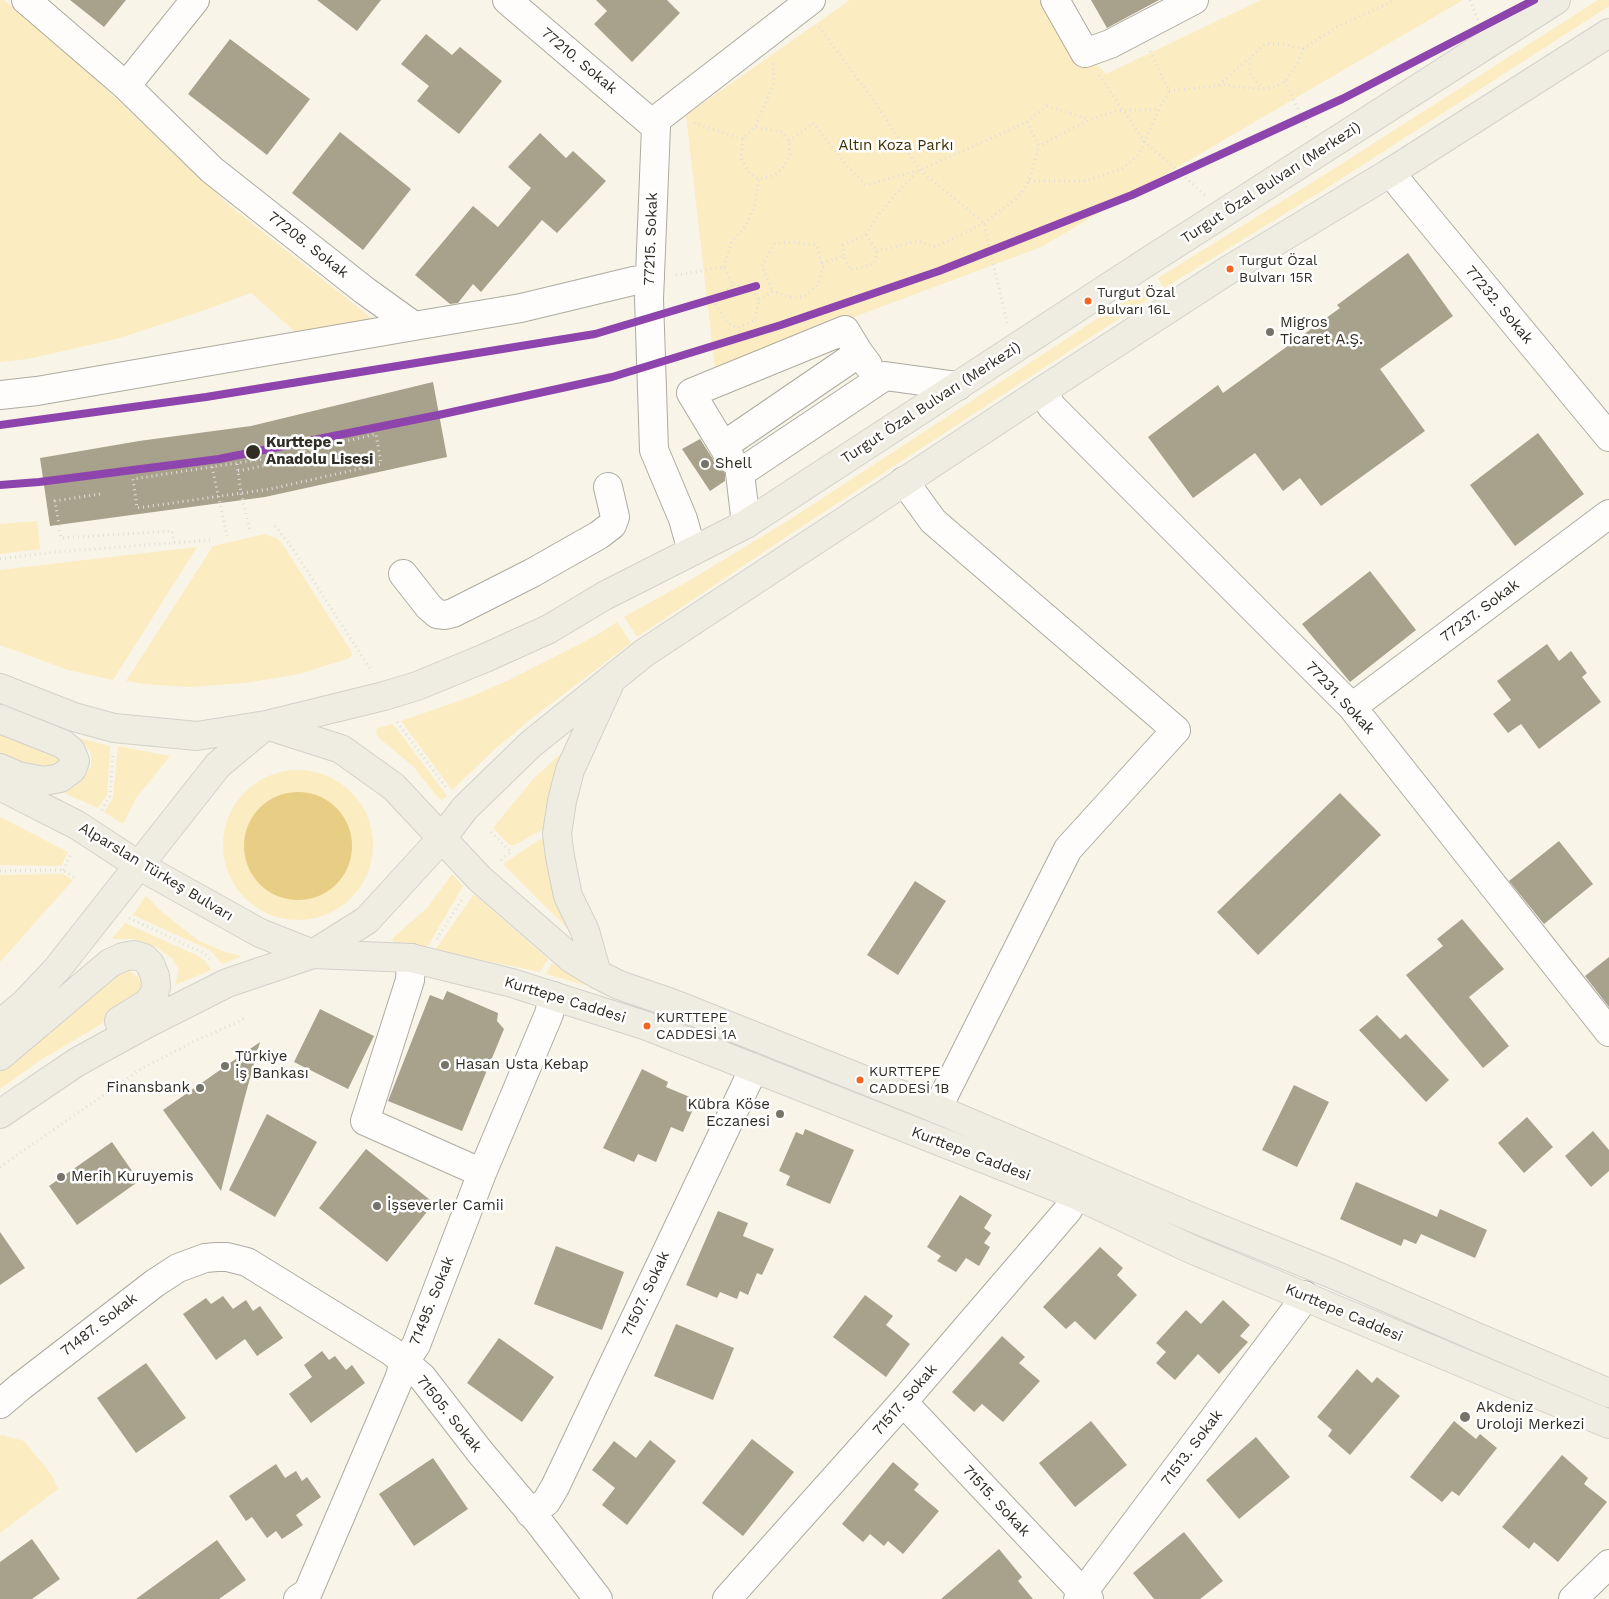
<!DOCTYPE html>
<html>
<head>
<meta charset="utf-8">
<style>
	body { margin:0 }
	canvas { display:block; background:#f8f4e7 }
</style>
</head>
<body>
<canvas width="1609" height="1599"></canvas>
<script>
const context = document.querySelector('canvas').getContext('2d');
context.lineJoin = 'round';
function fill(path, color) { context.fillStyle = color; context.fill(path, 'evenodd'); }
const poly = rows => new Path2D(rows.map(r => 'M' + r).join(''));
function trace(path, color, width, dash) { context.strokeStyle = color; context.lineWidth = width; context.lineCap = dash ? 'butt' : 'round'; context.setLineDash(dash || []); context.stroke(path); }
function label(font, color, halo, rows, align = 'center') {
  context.font = font + ' "Work Sans",sans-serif'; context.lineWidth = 5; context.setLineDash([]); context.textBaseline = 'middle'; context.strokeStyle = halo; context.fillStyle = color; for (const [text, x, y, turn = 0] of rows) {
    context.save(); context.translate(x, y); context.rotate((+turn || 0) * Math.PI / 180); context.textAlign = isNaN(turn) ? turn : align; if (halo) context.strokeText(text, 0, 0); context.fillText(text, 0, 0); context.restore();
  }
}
fill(poly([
	[0,0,4,0,59,45,230,206,375,321,301,337,251,293,205,310,120,338,28,359,0,362],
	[850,0,1050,0,1085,53,1106,74,1261,0,1463,0,1041,247,715,369,686,115],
	[1598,0,1609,0,1609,6,1330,186,1164,288,1158,278,1324,175],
	[1152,283,1158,293,795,531,637,637,624,617,692,579,789,520],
	[37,521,40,549,0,554,0,524],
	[265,534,278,539,285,548,351,651,352,655,350,658,299,674,245,683,188,687,144,684,126,681,213,546],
	[197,547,113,680,68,670,0,645,0,570],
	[617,622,631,643,532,718,494,750,452,790,401,721,470,697,509,680,597,635],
	[393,724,447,796,442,800,438,798,414,767,379,738,376,734,377,728],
	[0,730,61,757,60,764,42,771,0,756],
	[75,737,110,746,107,795,98,808,64,793,74,787,83,778,91,766,91,754,86,746,75,738],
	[118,746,170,756,136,798,123,824,104,812,113,798],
	[569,746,548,827,514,845,509,845,493,828,534,778],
	'223 845a75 75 0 1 1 150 0a75 75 0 1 1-150 0Z',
	[0,817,68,852,61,866,0,865],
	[547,838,571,926,568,929,503,864,539,840],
	[63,874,73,880,0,962,0,875],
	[452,874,463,886,426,949,393,942,392,939,396,935,427,908],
	[474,894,548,959,540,972,435,950],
	[146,896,163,913,199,941,225,952,242,956,222,964,210,950,133,915],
	[125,923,196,955,205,961,211,970,175,985,179,970,172,958,156,947,134,939,112,939],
	[552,963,592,987,546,974],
	[129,971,138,977,143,988,113,1017,39,1061,0,1089,0,1067,115,976,121,972],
	[2,1435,24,1441,51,1474,58,1489,0,1533,0,1436]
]), '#fcecc2');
fill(poly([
	'244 846a54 54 0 1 1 108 0a54 54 0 1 1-108 0Z'
]), '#e7ce84');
fill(poly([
	[70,0,126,0,104,27],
	[317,0,381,0,357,31],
	[596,0,667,0,680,13,632,62,594,24,607,11],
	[1091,0,1159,0,1107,28],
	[426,34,452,55,460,47,502,81,459,134,417,101,429,86,401,64],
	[230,39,310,99,267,155,188,94],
	[340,132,411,189,363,250,292,193],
	[540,133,566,158,573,151,606,181,557,233,542,220,481,292,473,284,458,303,450,304,415,275,473,206,498,227,531,188,508,167],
	[1408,253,1453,316,1380,369,1425,431,1321,506,1300,478,1283,491,1255,453,1193,498,1148,437,1218,385,1223,393,1340,308,1337,305],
	[433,382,447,457,265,497,50,526,40,458,139,441,251,426],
	[1538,433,1584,494,1515,546,1470,485],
	[700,439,718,467,725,473,725,481,710,491,682,449],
	[1370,571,1416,630,1350,682,1302,624],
	[1547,644,1559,661,1571,651,1587,673,1582,677,1601,702,1539,749,1521,724,1508,733,1493,714,1511,700,1497,681],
	[1340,793,1381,835,1258,955,1217,912],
	[1559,841,1593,884,1544,924,1509,881],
	[915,881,946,901,898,975,867,955],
	[1462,919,1504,969,1469,997,1509,1046,1483,1068,1406,975,1443,946,1437,939],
	[1609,957,1609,1007,1585,976],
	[447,991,498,1013,497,1021,504,1029,462,1131,388,1101,430,995,443,1000],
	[320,1009,374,1036,348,1089,294,1062],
	[1377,1015,1400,1039,1406,1034,1449,1080,1426,1102,1359,1030],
	[260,1042,244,1100,221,1191,163,1110],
	[642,1069,668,1082,666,1087,697,1100,683,1132,671,1127,656,1162,638,1154,634,1162,603,1148],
	[1294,1085,1329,1102,1297,1167,1262,1150],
	[267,1114,317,1142,275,1217,229,1190],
	[1527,1117,1553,1147,1524,1173,1498,1143],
	[805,1129,854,1150,830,1204,786,1185,790,1176,779,1171,796,1132,803,1135],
	[1593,1131,1609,1150,1609,1171,1591,1187,1565,1156],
	[112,1142,139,1181,77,1225,49,1186],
	[366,1149,434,1203,387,1262,319,1208],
	[1356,1182,1437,1217,1440,1209,1487,1230,1475,1258,1421,1234,1416,1244,1404,1239,1401,1246,1340,1219],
	[960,1195,992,1215,984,1228,991,1233,984,1243,990,1247,979,1266,966,1258,956,1272,937,1261,941,1256,927,1247],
	[718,1211,748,1223,743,1236,774,1249,762,1275,757,1273,748,1295,740,1291,737,1299,720,1292,717,1298,686,1285],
	[0,1232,25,1268,0,1285],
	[556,1246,624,1272,602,1330,534,1304],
	[1100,1247,1123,1268,1117,1275,1137,1295,1095,1340,1075,1321,1066,1329,1043,1307],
	[865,1295,893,1316,886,1325,910,1344,886,1377,833,1337],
	[223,1296,233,1309,246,1300,253,1311,260,1306,283,1338,257,1356,245,1339,216,1360,183,1314,206,1298,211,1304],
	[1223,1300,1250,1325,1240,1336,1248,1342,1219,1374,1198,1354,1175,1380,1156,1363,1166,1352,1156,1343,1186,1310,1201,1324],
	[676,1324,734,1348,713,1400,654,1376],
	[1002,1336,1025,1357,1019,1363,1040,1381,1003,1422,982,1404,974,1412,952,1392],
	[499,1338,554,1377,522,1422,467,1383],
	[322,1351,329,1360,335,1356,346,1370,352,1365,365,1383,311,1423,289,1394,312,1377,304,1365],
	[146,1363,186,1418,136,1453,97,1398],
	[1357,1369,1372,1383,1377,1377,1400,1396,1350,1455,1328,1436,1332,1430,1317,1417],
	[1091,1421,1127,1465,1075,1507,1039,1463],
	[1454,1421,1476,1439,1480,1434,1497,1448,1459,1496,1452,1491,1442,1502,1410,1477],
	[1256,1437,1290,1477,1239,1519,1206,1480],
	[752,1439,794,1472,743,1536,702,1503],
	[650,1440,676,1461,627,1525,602,1505,615,1488,592,1470,614,1441,636,1458],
	[1562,1455,1588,1478,1584,1484,1607,1502,1558,1562,1534,1542,1529,1549,1502,1527],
	[433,1458,468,1509,414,1546,379,1494],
	[893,1462,919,1484,914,1490,939,1511,903,1554,888,1541,884,1546,870,1534,863,1542,842,1524],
	[276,1464,285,1478,296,1471,302,1481,307,1477,321,1497,296,1515,303,1525,282,1539,276,1531,267,1538,252,1517,246,1521,229,1496],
	[1184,1532,1223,1581,1200,1599,1154,1599,1133,1573],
	[32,1539,60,1579,32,1599,0,1599,0,1562],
	[217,1540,246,1580,219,1599,136,1599],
	[999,1549,1022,1577,1018,1581,1033,1599,941,1599]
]), '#a8a18c');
const minor = poly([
	[26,0,126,86,212,170,364,290,414,326,521,308,633,281,650,279],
	[507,0,656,127,649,299,654,450,683,519,692,551],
	[1055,0,1085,53,1110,44,1194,0],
	[126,86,195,0],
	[652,123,811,0],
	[1391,172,1402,187,1609,437],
	[1042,391,1052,407,1352,707,1609,1032],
	[0,395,37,391,414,326],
	[723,446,691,393,845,330,859,353],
	[731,459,723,446,859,353,868,365],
	[904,481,933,521,1176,730,1068,849,937,1109],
	[746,524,740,473,885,376,958,386],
	[403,574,429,607,437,614,445,615,453,613,532,573,599,535,612,525,615,517,608,487],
	[1352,707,1609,514],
	[411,958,410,980,365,1121,482,1173],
	[903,1402,1089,1599],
	[0,1404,20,1387,155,1283,178,1268,205,1258,217,1257,227,1257,247,1262,391,1351,422,1377,480,1452,538,1521,598,1599],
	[530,1513,546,1502,555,1487,754,1068],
	[298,1599,308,1592,399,1379,404,1363,416,1345,482,1173,549,1014,553,996],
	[727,1599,903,1402,1068,1210,1076,1195],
	[1078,1599,1298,1307,1304,1295],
	[1573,1599,1609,1564]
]);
const major = poly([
	[0,688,74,717,114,728,197,736,266,725,384,696,417,686,485,658,549,629,604,596,746,524,1144,264,1556,0],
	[0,719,63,744,71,751,75,761,72,769,60,778,44,781,18,776,0,768],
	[266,725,341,749,394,787,480,879,572,959,597,974,619,985,674,1004,937,1109,1203,1222,1330,1273,1479,1338,1609,1393],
	[0,786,77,825,138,865,260,933,313,954,411,958,512,983,647,1026,1076,1195,1191,1249,1609,1424],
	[597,974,585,931,568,896,560,857,557,834,562,801,570,770,609,685],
	[0,1024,25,1003,57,969,218,765,265,726],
	[0,1056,110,963,123,957,134,955,144,958,150,964,155,976,156,987,154,994,148,1003,119,1021],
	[0,1114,77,1062,146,1024,227,983,313,954,367,920,442,838,465,808,531,744,644,653,1042,391,1230,269,1391,172,1609,33]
]);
trace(minor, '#aeaba1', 30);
trace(major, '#d3d1cb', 30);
trace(poly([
	[1470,0,1478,20],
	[819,27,872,98,920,170,984,223,1007,323],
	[1303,49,1337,27,1396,0],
	[1150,51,1169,91,1159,109],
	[1099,75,1145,142,1205,195],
	[1285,81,1307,128],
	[1219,85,1249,58],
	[1169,91,1224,85,1258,89,1275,87,1285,81,1297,65,1303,49,1282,44,1265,44,1250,58,1250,73,1263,89],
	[1027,122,1047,106,1088,119],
	[694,123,743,139,755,127,774,83,773,63],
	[743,139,741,158,749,173,759,179,775,175,783,168,790,154,789,141,781,132,756,127],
	[789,141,813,123,849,168,866,185,920,170,1027,122,1039,146,1029,181,1018,197,984,223,936,247,918,241,876,251],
	[1029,181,1085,181,1122,169,1139,154,1159,109,1116,111,1089,120,1039,146],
	[866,235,878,215,903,186,919,171],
	[822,263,844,256,850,270,874,264,877,254,875,248,866,235,843,245,844,256],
	[724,267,732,241,746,226,754,207,759,179],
	[676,275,724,267,733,284,715,303,727,323,738,328,755,320,759,300,752,289,733,284],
	[759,300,773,291,789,297,804,297,818,284,823,267,816,245,794,242,775,243,762,266,773,291],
	[237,464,241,493,250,531],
	[212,467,227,536],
	[238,471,306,457,305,451,376,434,381,464,270,489,137,508,133,479,263,459],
	[100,494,55,501,61,538,172,531,174,542],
	[275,526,293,549,372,672],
	[0,559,55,552,211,540],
	[397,722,448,790],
	[102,810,110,796,113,755],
	[491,832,511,852,500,861],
	[63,870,71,854],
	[0,871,63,870,74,877],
	[129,918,204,953,212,961],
	[437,939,462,899],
	[0,1167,141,1069,195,1041,240,1021,246,1017]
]), '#e0dfdb', 3, [1, 4]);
trace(minor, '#fefdfb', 28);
trace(major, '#efece1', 28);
trace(poly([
	[0,425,206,397,595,334,756,286],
	[0,485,39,482,219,459,443,414,612,377,781,325,939,271,1132,195,1342,99,1534,0]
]), '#8e44ad', 8);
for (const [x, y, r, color] of [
	[1230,269,4.5,"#f26522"],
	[1088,301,4.5,"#f26522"],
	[1270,332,5,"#767369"],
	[253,452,8,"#302d25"],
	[705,464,5,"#767369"],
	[647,1026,4.5,"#f26522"],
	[445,1065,5,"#767369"],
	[225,1066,5,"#767369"],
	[860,1080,4.5,"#f26522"],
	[200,1088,5,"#767369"],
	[780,1114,5,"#767369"],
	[61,1177,5,"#767369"],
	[377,1206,5,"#767369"],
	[1465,1417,6,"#767369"]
]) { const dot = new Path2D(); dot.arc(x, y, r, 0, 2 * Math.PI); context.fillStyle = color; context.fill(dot); trace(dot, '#fff', 2); }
label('14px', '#302d25', '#fff', [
	["Turgut Özal",1239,261],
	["Bulvarı 15R",1239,278],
	["Turgut Özal",1097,293],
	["Bulvarı 16L",1097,310],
	["KURTTEPE",656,1018],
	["CADDESİ 1A",656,1035],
	["KURTTEPE",869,1072],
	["CADDESİ 1B",869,1089]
], 'left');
label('15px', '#302d25', '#fff', [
	["77210. Sokak",579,61,40],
	["Turgut Özal Bulvarı (Merkezi)",1271,183,-33],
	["77215. Sokak",651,239,-88],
	["77208. Sokak",308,245,38],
	["77232. Sokak",1499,305,50],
	["Turgut Özal Bulvarı (Merkezi)",931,403,-33],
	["77237. Sokak",1480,611,-37],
	["77231. Sokak",1340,698,47],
	["Alparslan Türkeş Bulvarı",156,872,31],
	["Kurttepe Caddesi",565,1000,17],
	["Kurttepe Caddesi",971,1154,21],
	["71507. Sokak",646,1294,-65],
	["71495. Sokak",432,1301,-68],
	["Kurttepe Caddesi",1344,1313,23],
	["71487. Sokak",99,1325,-38],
	["71517. Sokak",905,1400,-49],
	["71505. Sokak",449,1414,51],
	["71513. Sokak",1192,1448,-53],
	["71515. Sokak",996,1501,47]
]);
label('15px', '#3c2e01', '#fff', [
	["Altın Koza Parkı",896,146]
]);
label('15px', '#302d25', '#fff', [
	["Migros",1280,323],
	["Ticaret A.Ş.",1280,340],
	["Shell",715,464],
	["Türkiye",235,1057],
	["İş Bankası",235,1074],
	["Hasan Usta Kebap",455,1065],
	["Finansbank",190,1088,"right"],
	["Kübra Köse",770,1105,"right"],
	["Eczanesi",770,1122,"right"],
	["Merih Kuruyemis",71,1177],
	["İşseverler Camii",387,1206],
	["Akdeniz",1476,1408],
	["Uroloji Merkezi",1476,1425]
], 'left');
label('bold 15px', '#302d25', '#fff', [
	["Kurttepe -",266,443],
	["Anadolu Lisesi",266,460]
], 'left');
</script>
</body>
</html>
